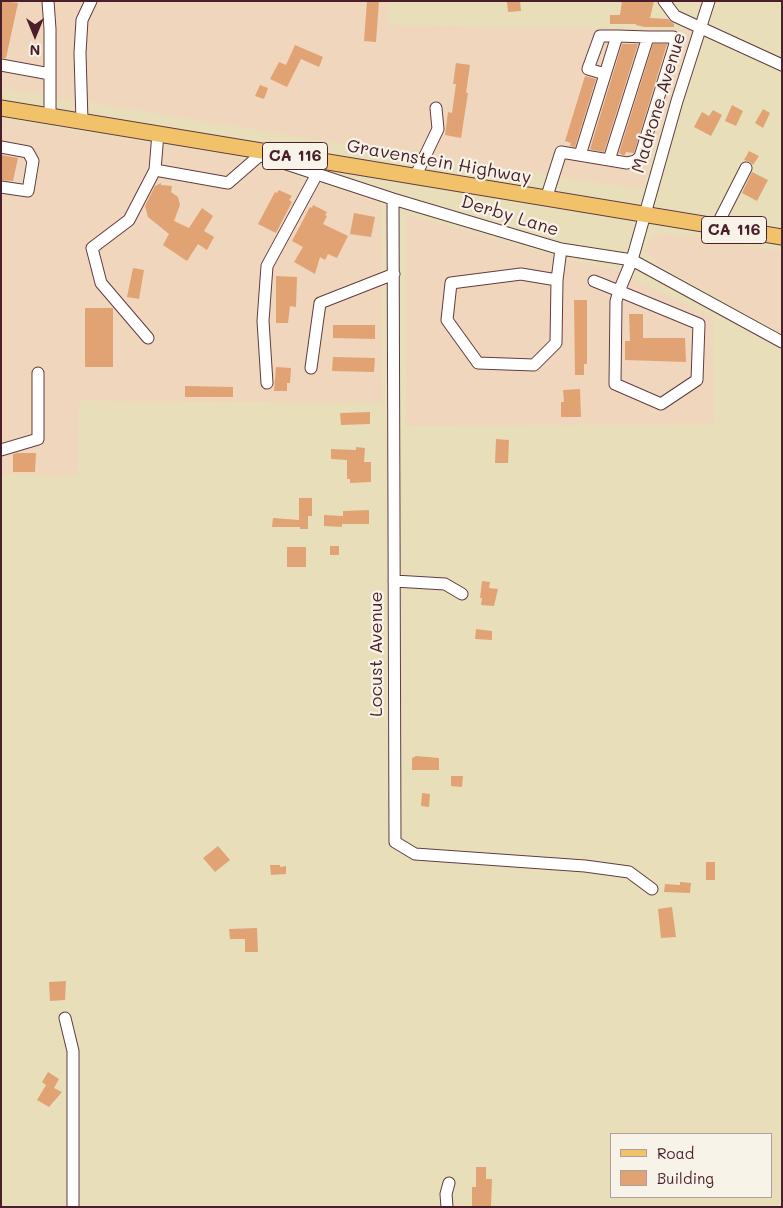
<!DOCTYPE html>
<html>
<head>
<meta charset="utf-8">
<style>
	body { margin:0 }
	#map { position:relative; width:783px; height:1208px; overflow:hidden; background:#e8dfba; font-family:Mali,sans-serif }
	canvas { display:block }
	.frame { position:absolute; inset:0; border:2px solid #4a1f2b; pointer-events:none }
	.legend { position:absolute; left:610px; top:1133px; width:162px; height:65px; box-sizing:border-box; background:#f7f3e8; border:1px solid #b29e9c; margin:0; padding:6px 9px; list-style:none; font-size:15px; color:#4a1f2b }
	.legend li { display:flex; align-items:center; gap:10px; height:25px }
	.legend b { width:25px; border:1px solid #b29e9c }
	.north { position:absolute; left:10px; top:10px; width:50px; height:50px; -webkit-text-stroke:4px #f7f3e8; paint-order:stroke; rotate:180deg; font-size:14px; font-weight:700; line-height:20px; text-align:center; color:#4a1f2b }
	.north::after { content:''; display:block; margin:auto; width:18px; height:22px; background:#4a1f2b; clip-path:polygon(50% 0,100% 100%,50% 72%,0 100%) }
</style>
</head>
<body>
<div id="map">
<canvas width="783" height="1208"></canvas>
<div class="frame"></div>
<ul class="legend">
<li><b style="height:6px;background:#f2c26a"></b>Road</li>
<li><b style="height:14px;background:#e1a374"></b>Building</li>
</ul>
<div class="north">N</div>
</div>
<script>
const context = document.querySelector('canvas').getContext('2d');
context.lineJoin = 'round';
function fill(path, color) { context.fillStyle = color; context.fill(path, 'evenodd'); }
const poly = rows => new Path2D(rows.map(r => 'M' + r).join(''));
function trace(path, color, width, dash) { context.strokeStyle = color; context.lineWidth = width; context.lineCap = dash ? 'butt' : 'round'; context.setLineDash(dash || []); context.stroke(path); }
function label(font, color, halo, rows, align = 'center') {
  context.font = font + ' Mali,sans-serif'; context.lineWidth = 4.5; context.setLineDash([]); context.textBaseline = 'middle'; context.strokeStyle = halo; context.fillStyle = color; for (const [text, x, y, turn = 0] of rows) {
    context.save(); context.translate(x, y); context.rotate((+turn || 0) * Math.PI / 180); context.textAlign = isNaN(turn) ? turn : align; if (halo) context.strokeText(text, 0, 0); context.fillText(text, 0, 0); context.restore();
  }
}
fill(poly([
	[1,1,388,1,389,25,693,30,642,189,392,152,1,88],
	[1,119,234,156,381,203,382,403,79,401,78,475,1,474],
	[406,214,577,262,614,269,713,317,714,424,406,426],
	[666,233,782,251,782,334,659,265,645,251,652,238]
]), '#f0d6bc');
fill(poly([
	[2,1,18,3,6,58,1,58],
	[367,1,379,1,376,42,364,41],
	[507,1,520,1,521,11,508,12],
	[622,1,654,1,650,18,668,19,674,24,674,27,644,27,636,25,636,24,610,24,610,15,620,15],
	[622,44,638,44,604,152,593,150,590,149],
	[653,44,667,44,634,153,626,152,625,155,623,155,619,153],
	[295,45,323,57,319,67,301,59,287,87,270,79,279,62,286,65],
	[456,63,470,65,466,93,468,93,461,138,445,135,448,112,452,113,456,84,453,84],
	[585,76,596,79,575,147,570,146,571,143,565,141],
	[260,85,268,88,264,99,255,96],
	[732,105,743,111,736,126,725,121],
	[763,109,770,113,763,128,755,123],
	[713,110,722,115,711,136,694,127,702,112,709,116],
	[749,151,759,156,753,165,750,162,744,160],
	[1,155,18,158,13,181,1,180],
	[752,172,768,180,757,201,742,193],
	[161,183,161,185,172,186,171,192,178,197,180,205,174,221,189,228,202,208,213,216,204,231,214,237,207,250,198,244,187,261,163,245,169,234,148,217,145,206,155,186],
	[279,190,292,196,289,200,292,202,276,233,258,224,275,192,277,193],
	[313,205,327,212,325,215,327,216,323,224,348,236,337,258,328,254,325,260,320,257,315,274,294,262,303,247,292,241,310,207,312,208],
	[354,213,375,217,371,237,350,234],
	[133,268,144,270,139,299,127,297],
	[276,276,297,277,296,307,290,306,288,323,276,323],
	[574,300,587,300,587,364,584,364,584,375,575,375],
	[85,308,113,308,113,367,85,367],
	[629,314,643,314,643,338,685,338,686,362,625,360,625,341,630,341],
	[333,325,375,325,375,339,333,338],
	[333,357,375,358,374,372,332,371],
	[276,367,291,368,290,383,287,383,287,391,274,391],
	[185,386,233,387,233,397,185,397],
	[580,389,581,417,561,417,561,402,564,402,563,390],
	[370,412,370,424,341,425,340,413],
	[496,439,509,440,508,463,495,463],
	[356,447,365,448,364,462,371,462,371,482,350,483,350,479,347,479,347,460,331,459,331,449,356,450],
	[18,453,36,453,35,472,13,472,13,454],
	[299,498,312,498,312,516,308,516,308,529,300,529,300,527,272,527,273,518,299,520],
	[369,510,369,524,342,524,342,527,324,526,324,515,343,516,343,511],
	[330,546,339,546,339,555,330,555],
	[287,547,306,547,306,567,287,567],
	[482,581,490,582,489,588,498,589,494,606,481,605,482,598,480,598],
	[476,629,492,631,492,640,475,639],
	[416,756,439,758,439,770,412,770,412,758],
	[451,776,463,776,462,787,451,786],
	[422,793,430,794,429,807,421,806],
	[218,846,230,860,215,872,203,858],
	[706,862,715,862,715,880,706,880],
	[270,865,280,865,280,867,286,866,286,874,271,875],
	[680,882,691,883,690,893,664,892,665,884,680,885],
	[672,907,676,937,661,938,658,909],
	[257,928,258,952,245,952,245,939,230,939,229,929],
	[66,981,65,1000,50,1001,49,982],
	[48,1072,59,1079,54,1088,62,1092,49,1107,37,1100,46,1085,42,1082],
	[476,1167,486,1167,486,1179,492,1179,491,1206,472,1207,472,1187,476,1187]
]), '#e1a374');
const minor = poly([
	[48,1,50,29,50,115],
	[664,1,675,16,782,65],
	[1,65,50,74],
	[605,74,588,69,600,36,617,36],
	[82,121,80,53,82,20,91,1],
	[158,133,155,170,228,183,259,156],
	[1,147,28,152,33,161,28,191,1,187],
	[580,155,617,36,648,37],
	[262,156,393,199,561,249,632,260,782,342],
	[415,177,438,129,436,108],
	[393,199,395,842,415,854,585,866,629,872,652,889],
	[546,199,561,152,627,163,635,161,640,157,675,44,673,37,648,37,609,160],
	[716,227,746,168],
	[557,280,521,274,451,283,447,320,478,363,534,365,556,343,557,280,561,249],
	[594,281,619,291,699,324,697,380,661,404,615,384,616,301,619,291,632,260,677,101,709,1],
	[148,338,101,283,92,248,129,220,155,170],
	[311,368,320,303,394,274],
	[267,383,263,321,267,266,317,174],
	[1,450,38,439,38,373],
	[394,581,445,584,462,594],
	[65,1018,73,1051,73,1207],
	[447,1207,446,1194,449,1183]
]);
const major = poly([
	[1,108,782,237]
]);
trace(minor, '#623c40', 13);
trace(major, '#623c40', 17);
trace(minor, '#fff', 11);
trace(major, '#f2c26a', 15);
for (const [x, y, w] of [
	[295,156,65],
	[734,230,65]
]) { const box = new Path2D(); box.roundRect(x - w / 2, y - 13.5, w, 27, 4); context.fillStyle = '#f7f3e8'; context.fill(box); trace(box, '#4a1f2b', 1); }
label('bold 16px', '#4a1f2b', null, [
	["CA 116",295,156],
	["CA 116",734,230]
]);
label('18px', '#4a1f2b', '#f7f3e8', [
	["Madrone Avenue",659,103,-73],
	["Gravenstein Highway",439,162,10],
	["Derby Lane",510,216,17],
	["Locust Avenue",376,654,-90]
]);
</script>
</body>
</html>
